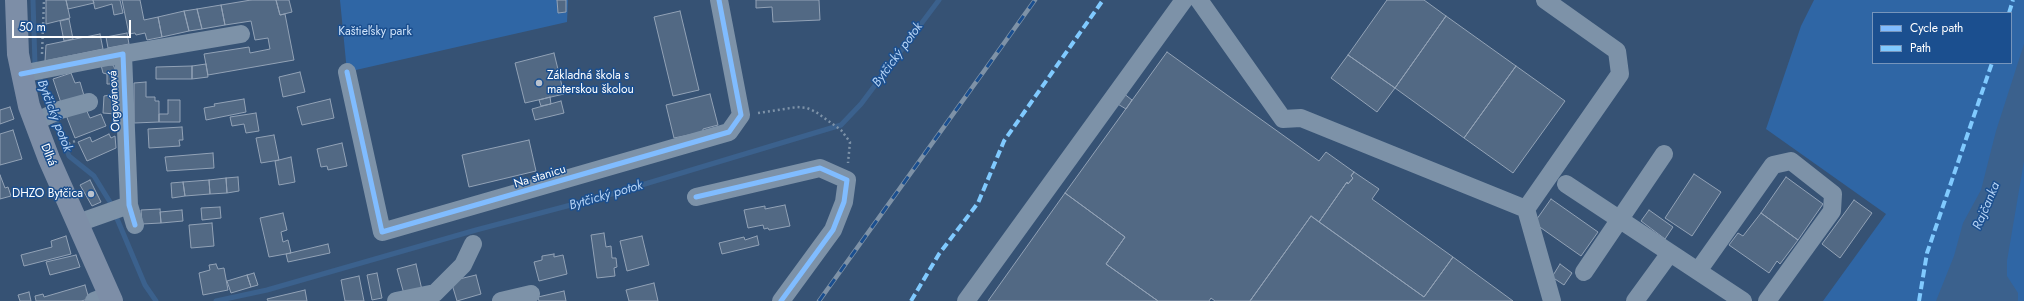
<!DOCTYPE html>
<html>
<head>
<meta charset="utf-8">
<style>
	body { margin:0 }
	#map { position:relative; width:2024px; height:301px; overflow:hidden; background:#365274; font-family:Jost,sans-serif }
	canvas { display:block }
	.legend { position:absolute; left:1872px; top:12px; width:140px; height:52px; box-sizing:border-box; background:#1b4f8f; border:1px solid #7695bc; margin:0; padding:5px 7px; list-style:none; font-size:12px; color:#fff }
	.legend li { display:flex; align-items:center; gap:8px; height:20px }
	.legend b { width:20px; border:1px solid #7695bc }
	.scale { position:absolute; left:12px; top:20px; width:119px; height:18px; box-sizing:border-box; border:2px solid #fff; border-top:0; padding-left:5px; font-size:12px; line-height:14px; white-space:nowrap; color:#fff; -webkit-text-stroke:3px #1b4f8f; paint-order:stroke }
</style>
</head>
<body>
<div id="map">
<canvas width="2024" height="301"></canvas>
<ul class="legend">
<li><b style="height:5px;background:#80bcff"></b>Cycle path</li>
<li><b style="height:5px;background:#80caff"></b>Path</li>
</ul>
<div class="scale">50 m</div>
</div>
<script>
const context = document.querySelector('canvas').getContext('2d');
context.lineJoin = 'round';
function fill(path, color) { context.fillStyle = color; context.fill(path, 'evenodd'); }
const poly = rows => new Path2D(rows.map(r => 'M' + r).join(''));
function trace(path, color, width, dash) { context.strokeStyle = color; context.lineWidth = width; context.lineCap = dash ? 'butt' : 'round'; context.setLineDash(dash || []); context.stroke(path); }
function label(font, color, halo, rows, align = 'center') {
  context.font = font + ' Jost,sans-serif'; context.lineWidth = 3; context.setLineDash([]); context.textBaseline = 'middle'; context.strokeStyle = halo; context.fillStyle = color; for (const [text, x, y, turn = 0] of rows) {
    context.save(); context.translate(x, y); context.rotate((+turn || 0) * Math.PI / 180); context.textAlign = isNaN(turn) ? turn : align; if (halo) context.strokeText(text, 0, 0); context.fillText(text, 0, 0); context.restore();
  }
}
fill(poly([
	[340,0,568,0,567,22,347,72],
	[1814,0,2024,0,2024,301,1823,301,1886,214,1766,129,1801,26],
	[1873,13,2011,13,2011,63,1873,63]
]), '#2f66a5');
fill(poly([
	[2024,44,2024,161,2007,261,2007,276,2018,293,2018,301,1936,301,1954,256,1963,223,1981,190,1996,131]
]), '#3b618d');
trace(poly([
	[33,0,35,65,69,156,94,176,110,202,145,285,156,301],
	[216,301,267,290,476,230,605,196,841,125,861,104,939,0]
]), '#3b618d', 5);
const building = poly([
	[46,0,66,0,70,18,46,24,46,0],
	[66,0,93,0,94,3,68,9,66,0],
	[93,0,120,0,123,13,114,15,112,4,95,9,93,0],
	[122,0,140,0,144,20,158,17,162,37,147,40,145,33,136,35,135,33,129,34,122,0],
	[251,0,276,0,280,15,285,14,294,60,208,75,204,54,249,47,250,53,270,49,268,38,255,40,251,21,225,25,221,5,251,0],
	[276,0,289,0,292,12,280,15,276,0],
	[557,0,566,0,566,12,558,13,557,0],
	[756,0,819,0,820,20,773,22,772,7,756,8,756,0],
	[1387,0,1424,0,1446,16,1395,88,1348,55,1387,0],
	[221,5,225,25,202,29,197,9,221,5],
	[197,9,202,29,189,31,184,11,197,9],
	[184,11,189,31,162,37,158,17,184,11],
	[680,11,699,90,673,96,654,17,680,11],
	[1446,16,1516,66,1464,138,1395,88,1446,16],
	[69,19,73,39,64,41,60,21,69,19],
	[127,33,129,44,108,48,106,37,127,33],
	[100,34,103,49,45,61,46,45,100,34],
	[1167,52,1319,161,1326,152,1354,172,1351,176,1353,178,1348,184,1347,182,1319,222,1311,216,1250,301,1215,301,1211,298,1209,301,1158,301,1106,264,1125,237,1065,193,1167,52],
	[554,53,564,94,525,103,515,63,554,53],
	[1348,55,1395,88,1377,112,1331,78,1348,55],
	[206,64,208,77,192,79,192,66,206,64],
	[101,65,113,65,116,71,116,84,107,84,107,74,103,73,101,65],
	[192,66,192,79,156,79,156,67,192,66],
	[1516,66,1565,101,1513,173,1464,138,1516,66],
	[300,72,305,92,283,97,279,77,300,72],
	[71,73,75,83,80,82,85,99,62,106,53,79,71,73],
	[146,82,146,97,155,97,155,101,159,101,159,122,134,123,134,83,146,82],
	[1123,93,1132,100,1126,109,1116,103,1123,93],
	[116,94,115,114,103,113,104,96,116,94],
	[710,94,718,125,703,129,703,132,674,138,666,105,710,94],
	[550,97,551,104,541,106,539,100,550,97],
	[244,99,246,112,206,120,204,108,215,106,214,104,244,99],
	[330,99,334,118,302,125,297,107,330,99],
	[168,100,180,100,180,122,159,122,159,114,168,114,168,100],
	[561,101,564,113,535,120,532,109,561,101],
	[10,107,14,119,0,124,0,110,10,107],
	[85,107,90,118,101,114,106,126,75,138,66,115,85,107],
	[256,113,259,131,246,133,244,124,232,126,230,117,256,113],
	[182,127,183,140,179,140,180,146,149,148,148,129,182,127],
	[13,130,22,159,0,165,0,134,13,130],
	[109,134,111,138,115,136,116,148,87,161,78,142,90,137,92,142,109,134],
	[274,135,279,160,261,163,256,138,274,135],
	[529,140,536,171,469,187,462,155,529,140],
	[342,143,347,166,328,170,327,166,321,167,317,149,342,143],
	[213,153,214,168,167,171,165,157,213,153],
	[291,157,295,182,279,185,275,161,291,157],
	[1354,172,1379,189,1372,199,1453,257,1424,297,1319,222,1347,182,1348,184,1353,178,1351,176,1354,172],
	[1694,174,1721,192,1692,236,1665,218,1694,174],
	[0,175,5,188,8,187,11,196,0,199,0,175],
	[238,177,239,191,227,193,226,178,238,177],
	[1786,177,1823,204,1798,240,1761,213,1786,177],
	[226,178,227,193,210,194,209,180,226,178],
	[90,180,101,202,92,206,80,185,90,180],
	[209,180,210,194,185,196,183,182,209,180],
	[183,182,185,196,172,198,171,183,183,182],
	[1065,193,1125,237,1106,264,1158,301,988,301,1065,193],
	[1551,199,1598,232,1581,256,1534,223,1551,199],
	[1854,200,1872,213,1840,258,1822,244,1854,200],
	[785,205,790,226,769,230,768,228,764,229,763,225,748,228,744,210,765,206,765,209,785,205],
	[220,207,221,218,202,220,201,208,220,207],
	[160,209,161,223,142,224,141,210,160,209],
	[182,210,183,221,161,223,160,212,182,210],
	[1649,210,1673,227,1665,239,1641,221,1649,210],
	[283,213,287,230,281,232,283,242,288,240,291,253,269,257,260,218,283,213],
	[1761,213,1798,240,1780,264,1777,261,1769,273,1729,245,1738,233,1743,236,1761,213],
	[1311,216,1424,297,1453,257,1513,301,1250,301,1311,216],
	[212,223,214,246,191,248,189,225,212,223],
	[604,233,606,247,611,246,612,258,616,258,617,267,614,268,615,276,597,278,591,235,604,233],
	[66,236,71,254,24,266,21,255,52,247,51,241,66,236],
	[642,236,649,265,627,271,620,241,642,236],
	[757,236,759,245,722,254,719,243,744,237,745,240,757,236],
	[328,244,330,253,288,262,286,254,328,244],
	[554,254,554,257,563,255,567,274,539,281,534,262,542,260,542,256,554,254],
	[76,255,80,267,50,275,46,262,76,255],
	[216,264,218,269,224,268,228,290,203,295,199,273,210,270,209,265,216,264],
	[416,264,422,290,404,294,397,269,416,264],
	[1560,264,1572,273,1564,285,1552,277,1560,264],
	[254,273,258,285,251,287,247,275,254,273],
	[377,273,382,298,372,300,367,275,377,273],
	[247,275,251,287,231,293,227,281,247,275],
	[476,275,481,294,457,301,451,281,476,275],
	[359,276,364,301,345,301,341,280,359,276],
	[654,283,658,301,629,301,626,290,654,283],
	[85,285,89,299,81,301,36,301,35,296,43,294,44,297,85,285],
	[305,290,307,301,268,301,267,299,305,290],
	[564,291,566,301,539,301,538,297,564,291],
	[29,292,31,301,20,301,18,295,29,292]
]);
fill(building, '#526984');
trace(building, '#92a2b6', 1);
trace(poly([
	[42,54,44,0],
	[758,113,797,107,807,108,816,112,841,130,850,142,848,163],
	[64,146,75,141]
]), '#7d92a8', 2.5, [2, 3]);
trace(poly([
	[1199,0,1283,119,1301,118,1526,209,1552,301],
	[123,54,241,34],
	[347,72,382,232,729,132,741,115,719,0],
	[21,74,123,54,129,205,135,225],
	[35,122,60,110,89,102],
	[1566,184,1743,301],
	[696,197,820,168,847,180,844,202,833,230,781,301],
	[1526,209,1620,74,1617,51,1545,0],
	[78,223,129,205],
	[1698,271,1773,165,1791,161,1833,194,1832,211,1767,301],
	[1584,272,1664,154],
	[94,301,110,295],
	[396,301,435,293,463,265,473,244],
	[501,301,531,294],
	[966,301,1184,0],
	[1635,301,1670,253]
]), '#7d92a8', 18);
trace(poly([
	[16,0,18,54,29,106,49,159,112,301]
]), '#7d8ea7', 22);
const rail = poly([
	[819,301,1035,0]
]);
trace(rail, '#7e92a7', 4.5);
trace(rail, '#1b4f8f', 3, [9]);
trace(poly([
	[2009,13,2013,0],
	[911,301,939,254,978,203,1004,141,1103,0],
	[1919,301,1927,253,1992,63]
]), '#80caff', 4, [8, 4]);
trace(poly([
	[347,72,382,232,729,132,741,115,719,0],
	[21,74,123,54,129,205,135,225],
	[696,197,820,168,847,180,844,202,833,230,781,301]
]), '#80bcff', 5);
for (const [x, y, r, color] of [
	[539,83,4,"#b9c2ce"],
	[91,194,4,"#b9c2ce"]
]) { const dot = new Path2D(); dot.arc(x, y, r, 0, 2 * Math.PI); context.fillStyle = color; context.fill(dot); trace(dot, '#1b4f8f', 1.5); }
label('12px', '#cfe3fa', '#1b4f8f', [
	["Kaštieľsky park",375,32]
]);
label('12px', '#fff', '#1b4f8f', [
	["Základná škola s",547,76],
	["materskou školou",547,90],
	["DHZO Bytčica",83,194,"right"]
], 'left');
label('12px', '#fff', '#1b4f8f', [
	["Orgovánová",115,101,-93],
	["Dlhá",48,155,68],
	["Na stanicu",540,177,-17]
]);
label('italic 13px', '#b5d3f5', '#1b4f8f', [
	["Bytčický potok",898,55,-54],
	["Bytčický potok",54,116,69],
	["Bytčický potok",606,196,-16],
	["Rajčanka",1987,206,-67]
]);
</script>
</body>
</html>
